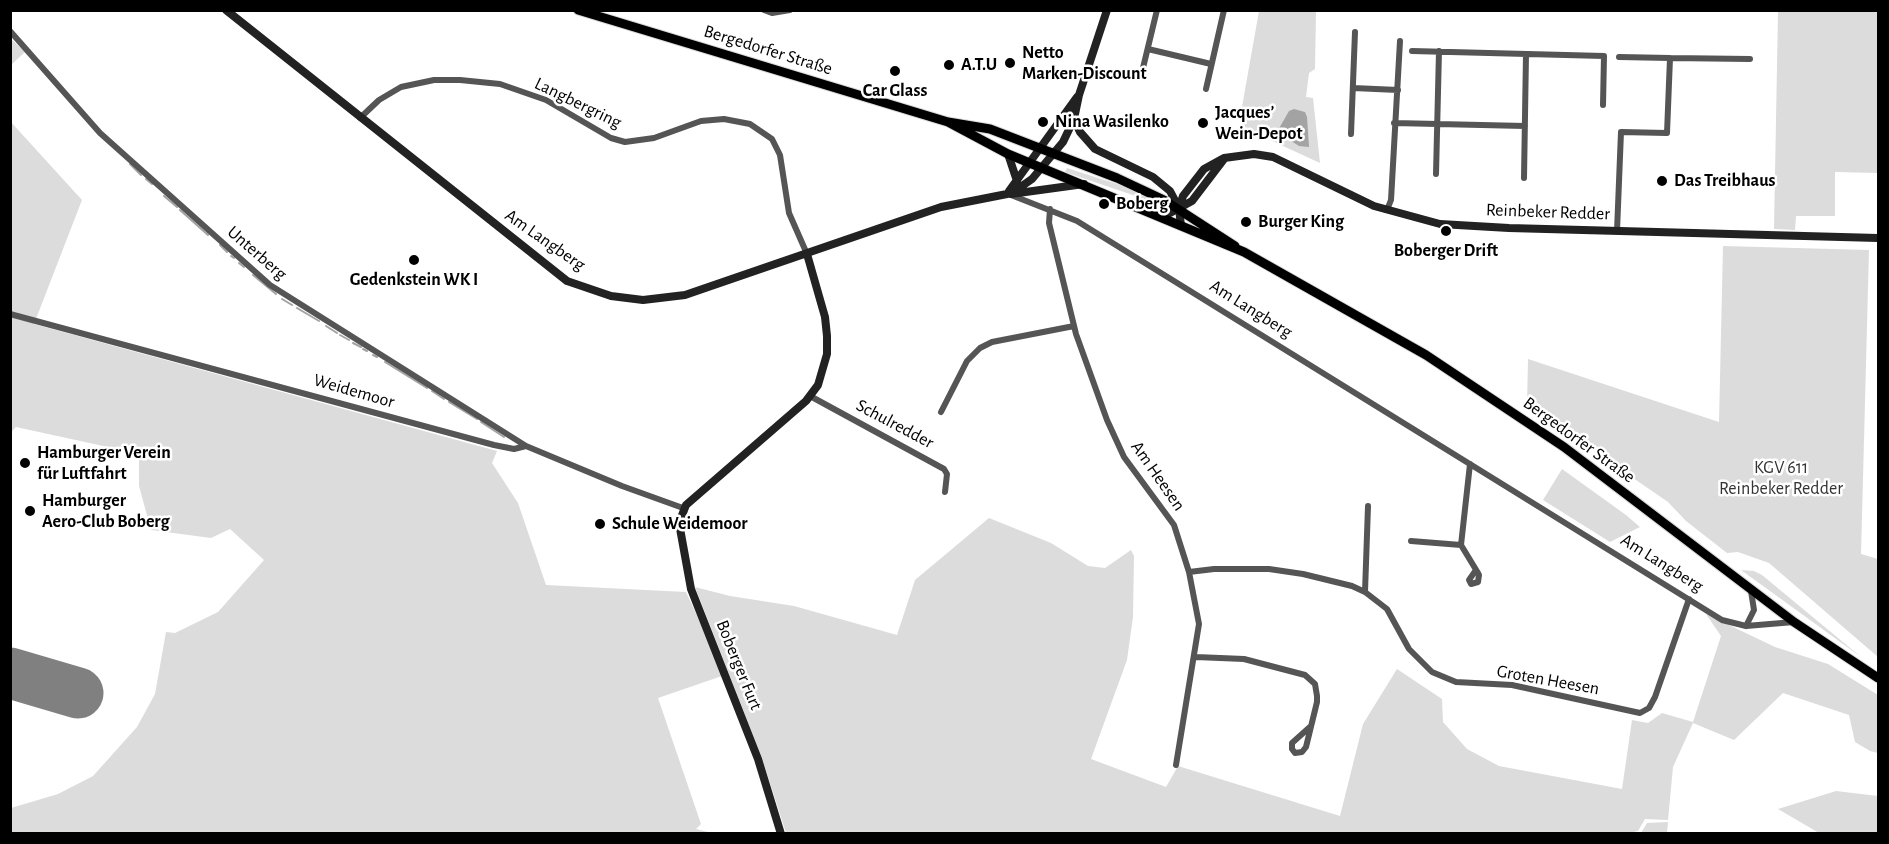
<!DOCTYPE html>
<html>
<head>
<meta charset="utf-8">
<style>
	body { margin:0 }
	#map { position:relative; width:1889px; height:844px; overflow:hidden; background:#fff; font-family:"Alegreya Sans",sans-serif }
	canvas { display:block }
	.frame { position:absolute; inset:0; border:12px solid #000; pointer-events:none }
</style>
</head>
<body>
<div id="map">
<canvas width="1889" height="844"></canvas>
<div class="frame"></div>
</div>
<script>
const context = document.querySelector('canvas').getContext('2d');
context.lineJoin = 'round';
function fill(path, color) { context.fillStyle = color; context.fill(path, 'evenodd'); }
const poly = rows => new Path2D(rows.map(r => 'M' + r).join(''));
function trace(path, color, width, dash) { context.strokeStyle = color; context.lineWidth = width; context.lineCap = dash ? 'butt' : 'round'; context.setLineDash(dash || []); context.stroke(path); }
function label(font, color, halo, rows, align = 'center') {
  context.font = font + ' "Alegreya Sans",sans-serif'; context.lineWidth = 5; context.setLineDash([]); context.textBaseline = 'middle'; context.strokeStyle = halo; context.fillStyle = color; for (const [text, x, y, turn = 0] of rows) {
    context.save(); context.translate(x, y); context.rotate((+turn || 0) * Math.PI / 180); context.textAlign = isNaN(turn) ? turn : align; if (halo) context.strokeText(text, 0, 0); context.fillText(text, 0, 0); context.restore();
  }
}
fill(poly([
	[1259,11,1316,11,1315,69,1309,73,1306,97,1313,98,1320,163,1270,140,1250,135,1240,118],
	[1778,11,1878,11,1878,173,1835,172,1835,216,1796,216,1795,230,1774,229],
	[10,38,25,52,11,65,10,65],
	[10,121,82,200,34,324,497,451,492,463,518,503,546,585,686,592,708,639,722,676,658,698,701,824,696,829,712,833,11,833,11,808,58,794,93,776,137,727,155,694,166,632,175,633,218,612,264,560,230,529,211,538,151,530,139,486,139,460,117,449,16,427,11,432],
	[1067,168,1126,187,1165,206,1065,172],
	[1723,246,1869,250,1861,554,1878,559,1878,657,1769,563,1738,552,1727,553,1686,521,1668,502,1527,405,1528,359,1719,422],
	[1562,469,1626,515,1640,527,1610,542,1543,500],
	[989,518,1051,543,1088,566,1105,568,1131,550,1134,556,1133,617,1127,660,1091,759,1166,787,1178,766,1340,816,1363,724,1397,669,1442,699,1443,722,1467,749,1499,766,1622,789,1632,720,1648,723,1662,713,1693,722,1721,636,1706,614,1775,647,1828,664,1878,695,1878,753,1870,751,1855,742,1849,715,1783,693,1734,740,1693,723,1673,767,1668,820,1645,819,1638,831,1629,833,786,833,762,758,695,587,730,596,794,606,897,635,915,580],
	[1741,570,1754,571,1762,575,1861,657],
	[1836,791,1878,796,1878,833,1819,833,1778,809],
	[1668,822,1667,833,1641,833,1647,823]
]), '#dcdcdc');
fill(poly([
	[1294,109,1305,112,1307,117,1309,147,1299,146,1277,132,1289,111]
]), '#a3a3a3');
trace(poly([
	[130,164,141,175],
	[146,179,152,184],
	[164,196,177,207],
	[180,210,208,235],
	[220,245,227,252],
	[231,256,234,258],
	[239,263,244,267],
	[253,275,276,294],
	[282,299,292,305],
	[297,308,319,321],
	[326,326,337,333],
	[340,335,349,340],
	[353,343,361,347],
	[363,349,367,351],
	[373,355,377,357],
	[385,362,427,388],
	[432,391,444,399],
	[449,402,477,419],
	[481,422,504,437]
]), '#a3a3a3', 2);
trace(poly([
	[10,673,78,693]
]), '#808080', 51);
const primary = poly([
	[578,10,948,122,990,129,1117,178,1164,200,1235,246],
	[948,122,1008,154,1244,252,1426,355,1564,447,1794,622,1878,678]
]);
trace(primary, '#dbdbdb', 11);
trace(poly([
	[764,10,772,13,790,10],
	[10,31,100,133,270,285,526,446],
	[1148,49,1211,64],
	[1412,51,1604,56,1603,105],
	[1670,58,1750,59],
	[1142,72,1157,10],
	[1353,88,1398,90],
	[1206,89,1224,10],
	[360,118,379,100,401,87,434,80,460,80,500,84,546,100,611,138,625,142,654,138,701,121,724,119,750,124,772,139,780,155,789,213,807,254],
	[1394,123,1525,126],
	[1351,134,1355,32],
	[1436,174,1439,51],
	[1524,178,1526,54],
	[1011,195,1077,221,1722,620,1746,626,1794,622],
	[1050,209,1049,223,1076,334,1107,420,1124,457,1174,525,1189,572,1199,624,1176,765],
	[1387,210,1391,200,1400,41],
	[1617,231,1621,132,1667,133,1670,58,1619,57],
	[10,314,494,445,514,449,526,446,622,486,683,508],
	[810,396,944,469,947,474,945,492],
	[941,412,967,361,980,348,992,342,1074,326],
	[1470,464,1461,545,1478,573,1479,575,1478,582,1471,584,1469,580,1476,570],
	[1411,541,1461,545],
	[1189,572,1214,569,1269,569,1303,574,1352,586,1365,592,1387,609,1409,649,1432,672,1456,682,1512,685,1640,713,1649,708,1655,697,1689,599],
	[1365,592,1368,506],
	[1746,626,1754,610,1751,591],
	[1196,657,1244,659,1305,675,1315,684,1317,696,1317,702,1306,747,1302,752,1295,753,1292,749,1292,743,1311,726]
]), '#555', 6);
trace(poly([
	[226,10,567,281,611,296,643,300,685,295,941,207,1007,194,1022,186,1032,179,1063,142,1074,119,1079,95,1107,10],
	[1074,119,1080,132,1095,149,1153,177,1170,191,1179,208],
	[1008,154,1017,181],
	[1009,191,1077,97],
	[1011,194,1084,184],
	[1158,215,1170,213,1192,201,1224,159],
	[1181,226,1179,208,1183,196,1204,169,1224,158,1254,154,1273,157,1374,206,1440,224,1509,228,1878,238],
	[781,834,758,759,691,589,679,523,686,505,806,401,818,385,827,354,827,336,825,317,807,254]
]), '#222', 8);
trace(primary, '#000', 9);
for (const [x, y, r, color] of [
	[1010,63,6,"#000"],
	[949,65,6,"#000"],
	[895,71,6,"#000"],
	[1043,122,6,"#000"],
	[1203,123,6,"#000"],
	[1662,181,6,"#000"],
	[1104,204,6,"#000"],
	[1246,222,6,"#000"],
	[1446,231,6,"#000"],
	[414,260,6,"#000"],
	[25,463,6,"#000"],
	[30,511,6,"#000"],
	[600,524,6,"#000"]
]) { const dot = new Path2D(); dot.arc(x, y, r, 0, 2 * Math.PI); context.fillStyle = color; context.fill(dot); trace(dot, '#fff', 2); }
label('18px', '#000', '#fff', [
	["Bergedorfer Straße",768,50,17],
	["Langbergring",578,103,26],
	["Reinbeker Redder",1548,212,2],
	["Am Langberg",545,240,35],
	["Unterberg",257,253,41],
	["Am Langberg",1251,309,32],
	["Weidemoor",354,391,16],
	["Schulredder",895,424,28],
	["Bergedorfer Straße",1579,440,36],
	["Am Heesen",1158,476,55],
	["Am Langberg",1662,563,32],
	["Boberger Furt",739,665,68],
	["Groten Heesen",1548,680,10]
]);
label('bold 18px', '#000', '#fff', [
	["Netto",1022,53],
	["Marken-Discount",1022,74],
	["A.T.U",961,65],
	["Car Glass",895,91,"center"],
	["Jacques’",1215,113],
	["Wein-Depot",1215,134],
	["Nina Wasilenko",1055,122],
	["Das Treibhaus",1674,181],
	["Boberg",1116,204],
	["Burger King",1258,222],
	["Boberger Drift",1446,251,"center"],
	["Gedenkstein WK I",414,280,"center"],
	["Hamburger Verein",37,453],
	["für Luftfahrt",37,474],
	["Hamburger",42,501],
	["Aero-Club Boberg",42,522],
	["Schule Weidemoor",612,524]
], 'left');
label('18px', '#333', '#fff', [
	["KGV 611",1781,468],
	["Reinbeker Redder",1781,489]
]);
</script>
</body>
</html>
